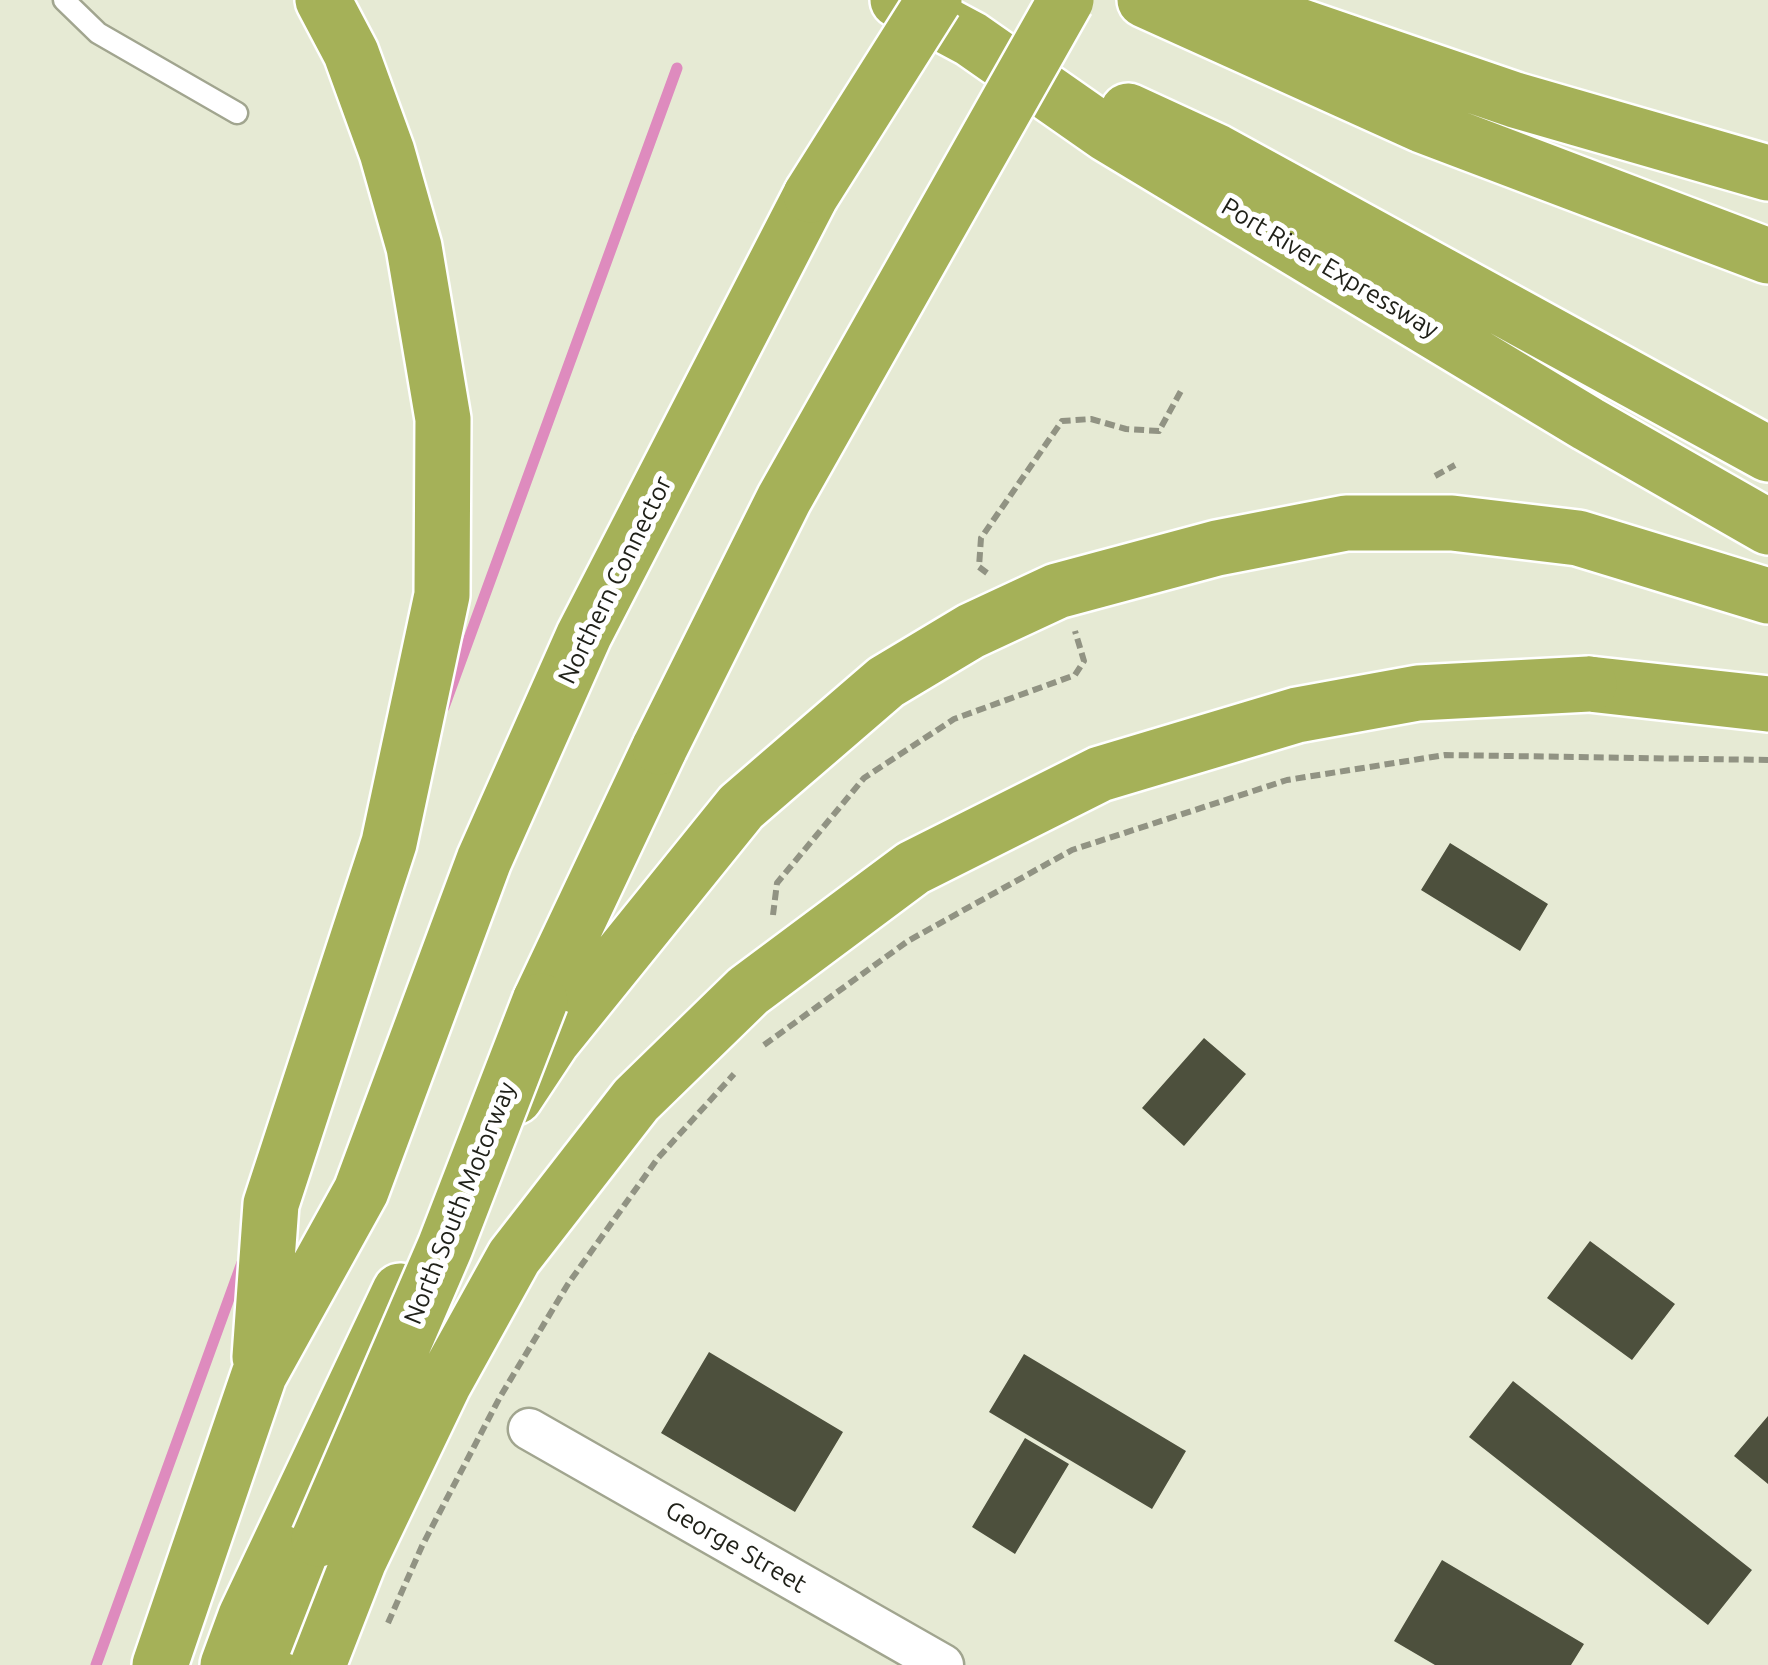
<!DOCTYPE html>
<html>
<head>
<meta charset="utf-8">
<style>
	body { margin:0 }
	canvas { display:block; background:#e6ead4 }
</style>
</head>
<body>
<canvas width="1768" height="1665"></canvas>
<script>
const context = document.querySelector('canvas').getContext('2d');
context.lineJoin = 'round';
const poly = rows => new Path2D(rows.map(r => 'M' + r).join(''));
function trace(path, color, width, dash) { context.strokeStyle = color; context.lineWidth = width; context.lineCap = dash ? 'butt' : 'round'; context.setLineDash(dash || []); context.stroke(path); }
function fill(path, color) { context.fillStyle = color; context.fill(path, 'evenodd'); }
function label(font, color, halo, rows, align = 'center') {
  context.font = font + ' Ubuntu,sans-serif'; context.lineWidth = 10; context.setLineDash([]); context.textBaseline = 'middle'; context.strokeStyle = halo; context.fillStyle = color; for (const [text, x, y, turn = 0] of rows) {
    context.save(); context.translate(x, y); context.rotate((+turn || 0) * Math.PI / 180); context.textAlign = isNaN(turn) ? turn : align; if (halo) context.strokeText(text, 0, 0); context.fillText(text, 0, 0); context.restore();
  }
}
trace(poly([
	[444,707,677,68],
	[96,1665,243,1260]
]), '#de8bbe', 11);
fill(poly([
	[1450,843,1548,904,1520,951,1421,890],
	[1204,1038,1246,1074,1184,1146,1142,1108],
	[1590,1241,1675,1304,1632,1360,1547,1298],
	[709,1352,843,1432,795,1512,661,1433],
	[1024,1354,1186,1451,1152,1509,989,1412],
	[1513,1381,1752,1570,1708,1625,1469,1437],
	[1768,1416,1768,1484,1734,1456],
	[1025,1438,1069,1464,1015,1554,972,1527],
	[1442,1560,1584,1644,1571,1665,1435,1665,1394,1641]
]), '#4d503d');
const service = poly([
	[64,0,98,33,237,113]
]);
const minor = poly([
	[529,1429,943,1665]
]);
const motorway = poly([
	[898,0,971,39,1107,134,1588,424,1768,527],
	[1145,0,1422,125,1768,256],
	[1223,0,1515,100,1768,173],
	[1128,111,1217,152,1768,454],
	[1589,684,1768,704],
	[540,1001,660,747],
	[515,1097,552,1041,741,807,886,682,971,631,1057,591,1217,548,1346,523,1452,523,1578,538,1768,596],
	[260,1357,271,1204,389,843,442,595,443,419,414,247,387,152,351,53,323,0],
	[160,1665,259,1375,361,1191,484,860,584,635,811,195],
	[228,1665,246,1616,400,1291],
	[275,1665,319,1539]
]);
trace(service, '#a1a58f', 25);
trace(minor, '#a1a58f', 45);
trace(motorway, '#fff', 60);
trace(poly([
	[1435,476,1455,465],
	[987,573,979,567,981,538,1062,421,1091,419,1126,429,1159,431,1182,389],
	[773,915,777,883,864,778,954,719,1075,675,1084,661,1075,631],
	[764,1045,908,941,1072,850,1287,780,1445,755,1768,760],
	[388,1623,422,1546,500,1397,568,1284,658,1158,734,1074]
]), '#919383', 6, [10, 5]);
trace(service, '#fff', 20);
trace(minor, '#fff', 40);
trace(motorway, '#a5b158', 55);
const motorwayBridge = poly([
	[811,195,934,0],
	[660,747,784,499,1066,0],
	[319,1539,445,1247,540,1001],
	[318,1665,359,1560,443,1385,514,1257,636,1100,748,991,913,868,1100,774,1297,715,1418,693,1589,684]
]);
trace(motorwayBridge, '#fff', 60, []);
trace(motorwayBridge, '#a5b158', 55);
label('25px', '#202119', '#fff', [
	["Port River Expressway",1330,268,31],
	["Northern Connector",615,580,-64],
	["North South Motorway",460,1203,-68],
	["George Street",736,1547,30]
]);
</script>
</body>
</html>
